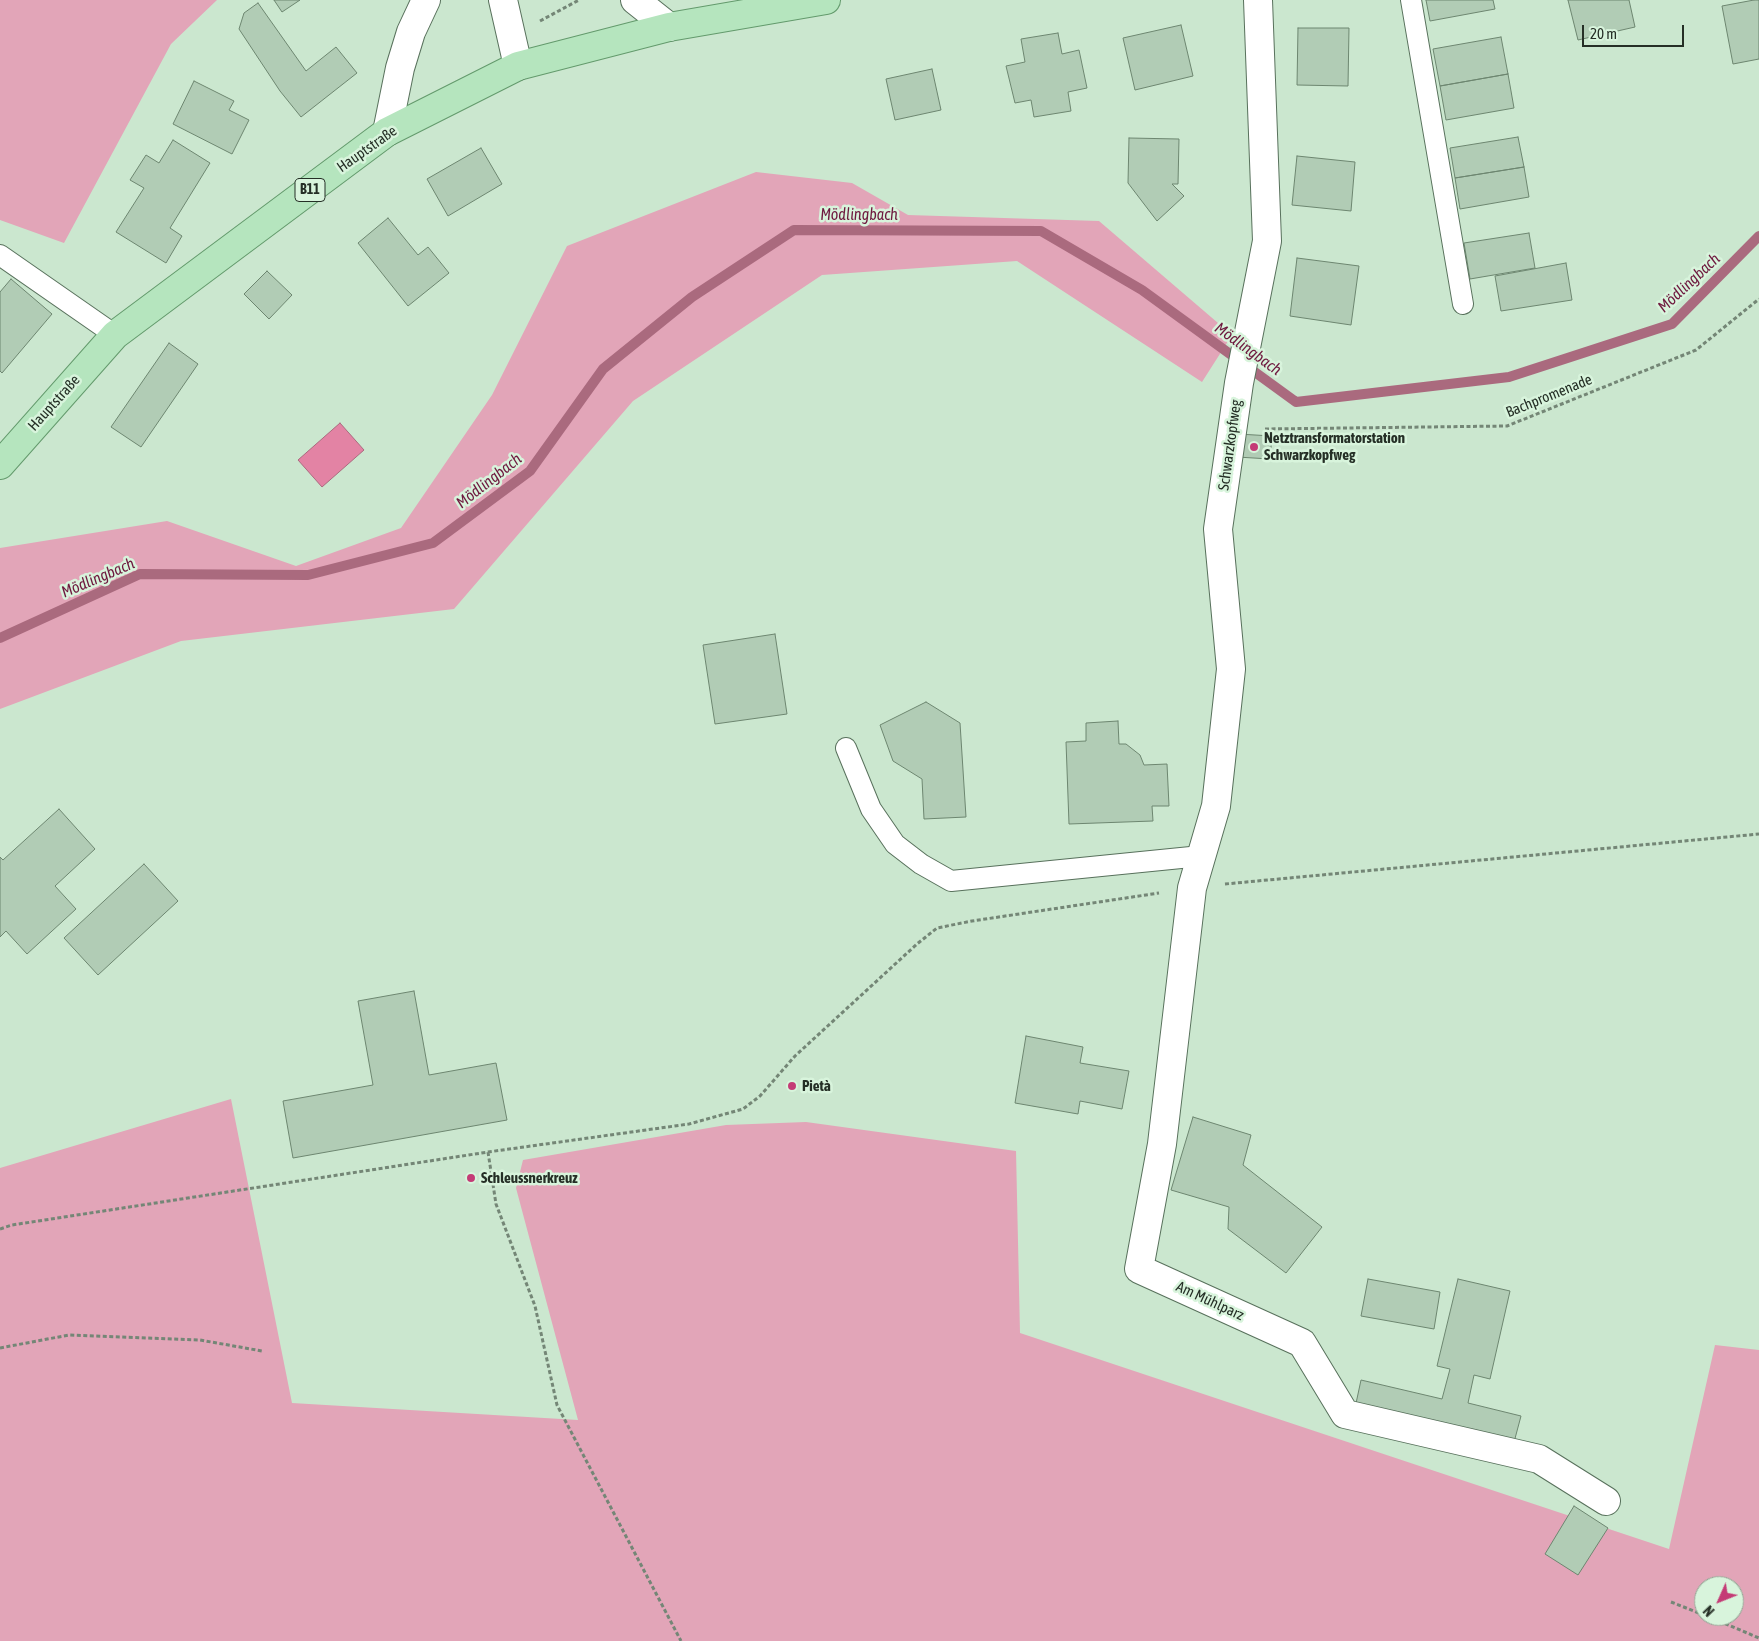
<!DOCTYPE html>
<html>
<head>
<meta charset="utf-8">
<style>
	body { margin:0 }
	#map { position:relative; width:1759px; height:1641px; overflow:hidden; background:#cbe7cf; font-family:"Asap Condensed",sans-serif }
	canvas { display:block }
	.north { position:absolute; left:1694px; top:1576px; width:50px; height:50px; box-sizing:border-box; background:#d8f4dc; border:1px solid #90a593; border-radius:50%; rotate:226deg; font-size:14px; font-weight:700; line-height:20px; text-align:center; color:#252f26 }
	.north::after { content:''; display:block; margin:auto; width:18px; height:22px; background:#c43b76; clip-path:polygon(50% 0,100% 100%,50% 72%,0 100%) }
	.scale { position:absolute; left:1582px; top:25px; width:102px; height:22px; box-sizing:border-box; border:2px solid #252f26; border-top:0; padding-left:6px; font-size:15px; line-height:18px; white-space:nowrap; color:#252f26; -webkit-text-stroke:4px #d8f4dc; paint-order:stroke }
</style>
</head>
<body>
<div id="map">
<canvas width="1759" height="1641"></canvas>
<div class="north">N</div>
<div class="scale">20 m</div>
</div>
<script>
const context = document.querySelector('canvas').getContext('2d');
context.lineJoin = 'round';
function fill(path, color) { context.fillStyle = color; context.fill(path, 'evenodd'); }
const poly = rows => new Path2D(rows.map(r => 'M' + r).join(''));
function trace(path, color, width, dash) { context.strokeStyle = color; context.lineWidth = width; context.lineCap = dash ? 'butt' : 'round'; context.setLineDash(dash || []); context.stroke(path); }
function label(font, color, halo, rows, align = 'center') {
  context.font = font + ' "Asap Condensed",sans-serif'; context.lineWidth = 5; context.setLineDash([]); context.textBaseline = 'middle'; context.strokeStyle = halo; context.fillStyle = color; for (const [text, x, y, turn = 0] of rows) {
    context.save(); context.translate(x, y); context.rotate((+turn || 0) * Math.PI / 180); context.textAlign = isNaN(turn) ? turn : align; if (halo) context.strokeText(text, 0, 0); context.fillText(text, 0, 0); context.restore();
  }
}
fill(poly([
	[0,0,217,0,171,44,64,243,0,220],
	[756,172,852,183,908,215,1099,221,1232,335,1202,382,1017,261,822,275,633,401,454,609,181,641,0,709,0,548,167,521,296,566,401,528,492,395,567,246],
	[231,1099,292,1403,578,1420,516,1188,523,1160,726,1125,806,1122,1016,1151,1020,1333,1669,1549,1715,1345,1759,1350,1759,1641,0,1641,0,1168],
	[1704,1586,1734,1586,1734,1616,1704,1616]
]), '#e2a5b8');
const water = poly([
	[340,423,364,450,322,487,298,460,340,423]
]);
fill(water, '#e383a4');
trace(water, '#aa6a7e', 1);
trace(poly([
	[0,638,140,574,308,575,433,543,530,471,603,369,692,297,794,230,1041,231,1142,290,1296,402,1509,377,1672,324,1759,236]
]), '#aa6a7e', 10);
const building = poly([
	[274,0,300,0,282,12,274,0],
	[1426,0,1493,0,1495,9,1430,21,1426,0],
	[1568,0,1629,0,1635,27,1578,40,1568,0],
	[1754,0,1759,0,1759,59,1733,64,1722,6,1754,0],
	[258,3,306,71,336,47,357,73,301,117,280,91,239,29,244,13,258,3],
	[1181,25,1193,76,1135,90,1123,38,1181,25],
	[1298,28,1349,28,1348,86,1297,85,1298,28],
	[1058,33,1062,54,1079,50,1087,88,1068,92,1071,111,1034,117,1031,100,1015,103,1006,66,1025,62,1021,39,1058,33],
	[1501,37,1508,74,1440,86,1433,49,1501,37],
	[932,69,941,110,895,120,886,79,932,69],
	[1508,74,1514,108,1446,120,1440,86,1508,74],
	[194,81,234,101,229,110,249,120,232,154,173,124,194,81],
	[1518,137,1524,167,1455,178,1450,148,1518,137],
	[1129,138,1179,139,1178,184,1172,184,1184,196,1157,221,1128,183,1129,138],
	[173,140,210,163,170,228,182,236,166,263,116,232,144,188,130,180,146,155,159,163,173,140],
	[481,148,502,184,448,216,427,179,481,148],
	[1297,156,1355,162,1351,211,1292,205,1297,156],
	[1524,167,1529,197,1460,209,1455,178,1524,167],
	[388,218,418,255,428,247,449,273,408,306,358,243,388,218],
	[1529,233,1535,268,1470,279,1464,243,1529,233],
	[1297,258,1359,266,1351,325,1290,316,1297,258],
	[1566,263,1572,300,1501,311,1495,276,1566,263],
	[267,271,292,295,269,319,244,294,267,271],
	[11,279,52,314,2,373,0,371,0,292,11,279],
	[169,343,198,364,141,447,111,427,169,343],
	[1238,434,1272,436,1270,459,1237,457,1238,434],
	[775,634,787,714,715,724,703,645,775,634],
	[926,702,960,723,966,817,924,819,922,779,893,761,880,725,926,702],
	[1118,721,1119,744,1126,744,1140,755,1144,765,1167,764,1169,806,1152,806,1153,821,1069,824,1066,742,1086,741,1086,723,1118,721],
	[59,809,95,849,55,886,76,909,27,954,6,931,0,937,0,857,3,860,59,809],
	[144,864,178,901,98,975,64,938,144,864],
	[414,991,429,1075,496,1063,507,1120,293,1158,283,1101,373,1085,358,1001,414,991],
	[1026,1036,1083,1047,1080,1063,1129,1071,1122,1109,1080,1101,1078,1114,1015,1103,1026,1036],
	[1193,1117,1251,1135,1243,1165,1322,1227,1286,1273,1228,1229,1229,1207,1171,1190,1193,1117],
	[1368,1279,1440,1292,1434,1329,1361,1316,1368,1279],
	[1458,1279,1510,1291,1490,1379,1474,1375,1468,1403,1521,1416,1513,1446,1355,1408,1361,1380,1442,1399,1450,1369,1437,1366,1458,1279],
	[1574,1506,1608,1528,1578,1575,1545,1554,1574,1506]
]);
fill(building, '#b1ccb5');
trace(building, '#6d8670', 1);
const service = poly([
	[1411,0,1463,304],
	[0,255,115,335],
	[846,748,871,809,895,844,921,864,951,881,1201,856]
]);
const minor = poly([
	[503,0,518,66],
	[635,0,669,27],
	[1258,0,1267,241,1239,383,1218,529,1231,669,1216,806,1192,888,1162,1144,1139,1269,1302,1343,1345,1414,1539,1459,1606,1501],
	[387,132,400,68,411,32,426,0]
]);
const primary = poly([
	[0,465,115,335,387,132,518,66,669,27,826,0]
]);
trace(service, '#58715c', 22);
trace(minor, '#58715c', 30);
trace(primary, '#639a6c', 30);
trace(poly([
	[540,21,579,0],
	[1265,429,1507,426,1696,350,1759,299],
	[1225,884,1759,834],
	[488,1152,496,1204,535,1306,557,1405,681,1641],
	[0,1229,12,1225,488,1152,689,1124,743,1109,760,1096,795,1056,917,944,937,928,972,921,1159,893],
	[0,1348,69,1335,200,1340,262,1351],
	[1671,1602,1704,1615],
	[1707,1616,1759,1638]
]), '#748676', 3, [4, 2.5]);
trace(service, '#fff', 20);
trace(minor, '#fff', 28);
trace(primary, '#b5e5be', 28);
for (const [x, y, r, color] of [
	[1254,447,5,"#c43b76"],
	[792,1086,5,"#c43b76"],
	[471,1178,5,"#c43b76"]
]) { const dot = new Path2D(); dot.arc(x, y, r, 0, 2 * Math.PI); context.fillStyle = color; context.fill(dot); trace(dot, '#d8f4dc', 2); }
for (const [x, y, w] of [
	[310,190,30]
]) { const box = new Path2D(); box.roundRect(x - w / 2, y - 11.5, w, 23, 4); context.fillStyle = '#d8f4dc'; context.fill(box); trace(box, '#252f26', 1); }
label('bold 14px', '#252f26', null, [
	["B11",310,190]
]);
label('15px', '#252f26', '#d8f4dc', [
	["Hauptstraße",367,149,-35],
	["Bachpromenade",1549,396,-22],
	["Hauptstraße",54,403,-48],
	["Schwarzkopfweg",1230,445,-82],
	["Am Mühlparz",1210,1301,25]
]);
label('bold 15px', '#252f26', '#d8f4dc', [
	["Netztransformatorstation",1264,438],
	["Schwarzkopfweg",1264,455],
	["Pietà",802,1086],
	["Schleussnerkreuz",481,1178]
], 'left');
label('italic 16px', '#6e183e', '#d8f4dc', [
	["Mödlingbach",859,215],
	["Mödlingbach",1689,283,-43],
	["Mödlingbach",1248,349,36],
	["Mödlingbach",489,481,-38],
	["Mödlingbach",98,578,-23]
]);
</script>
</body>
</html>
